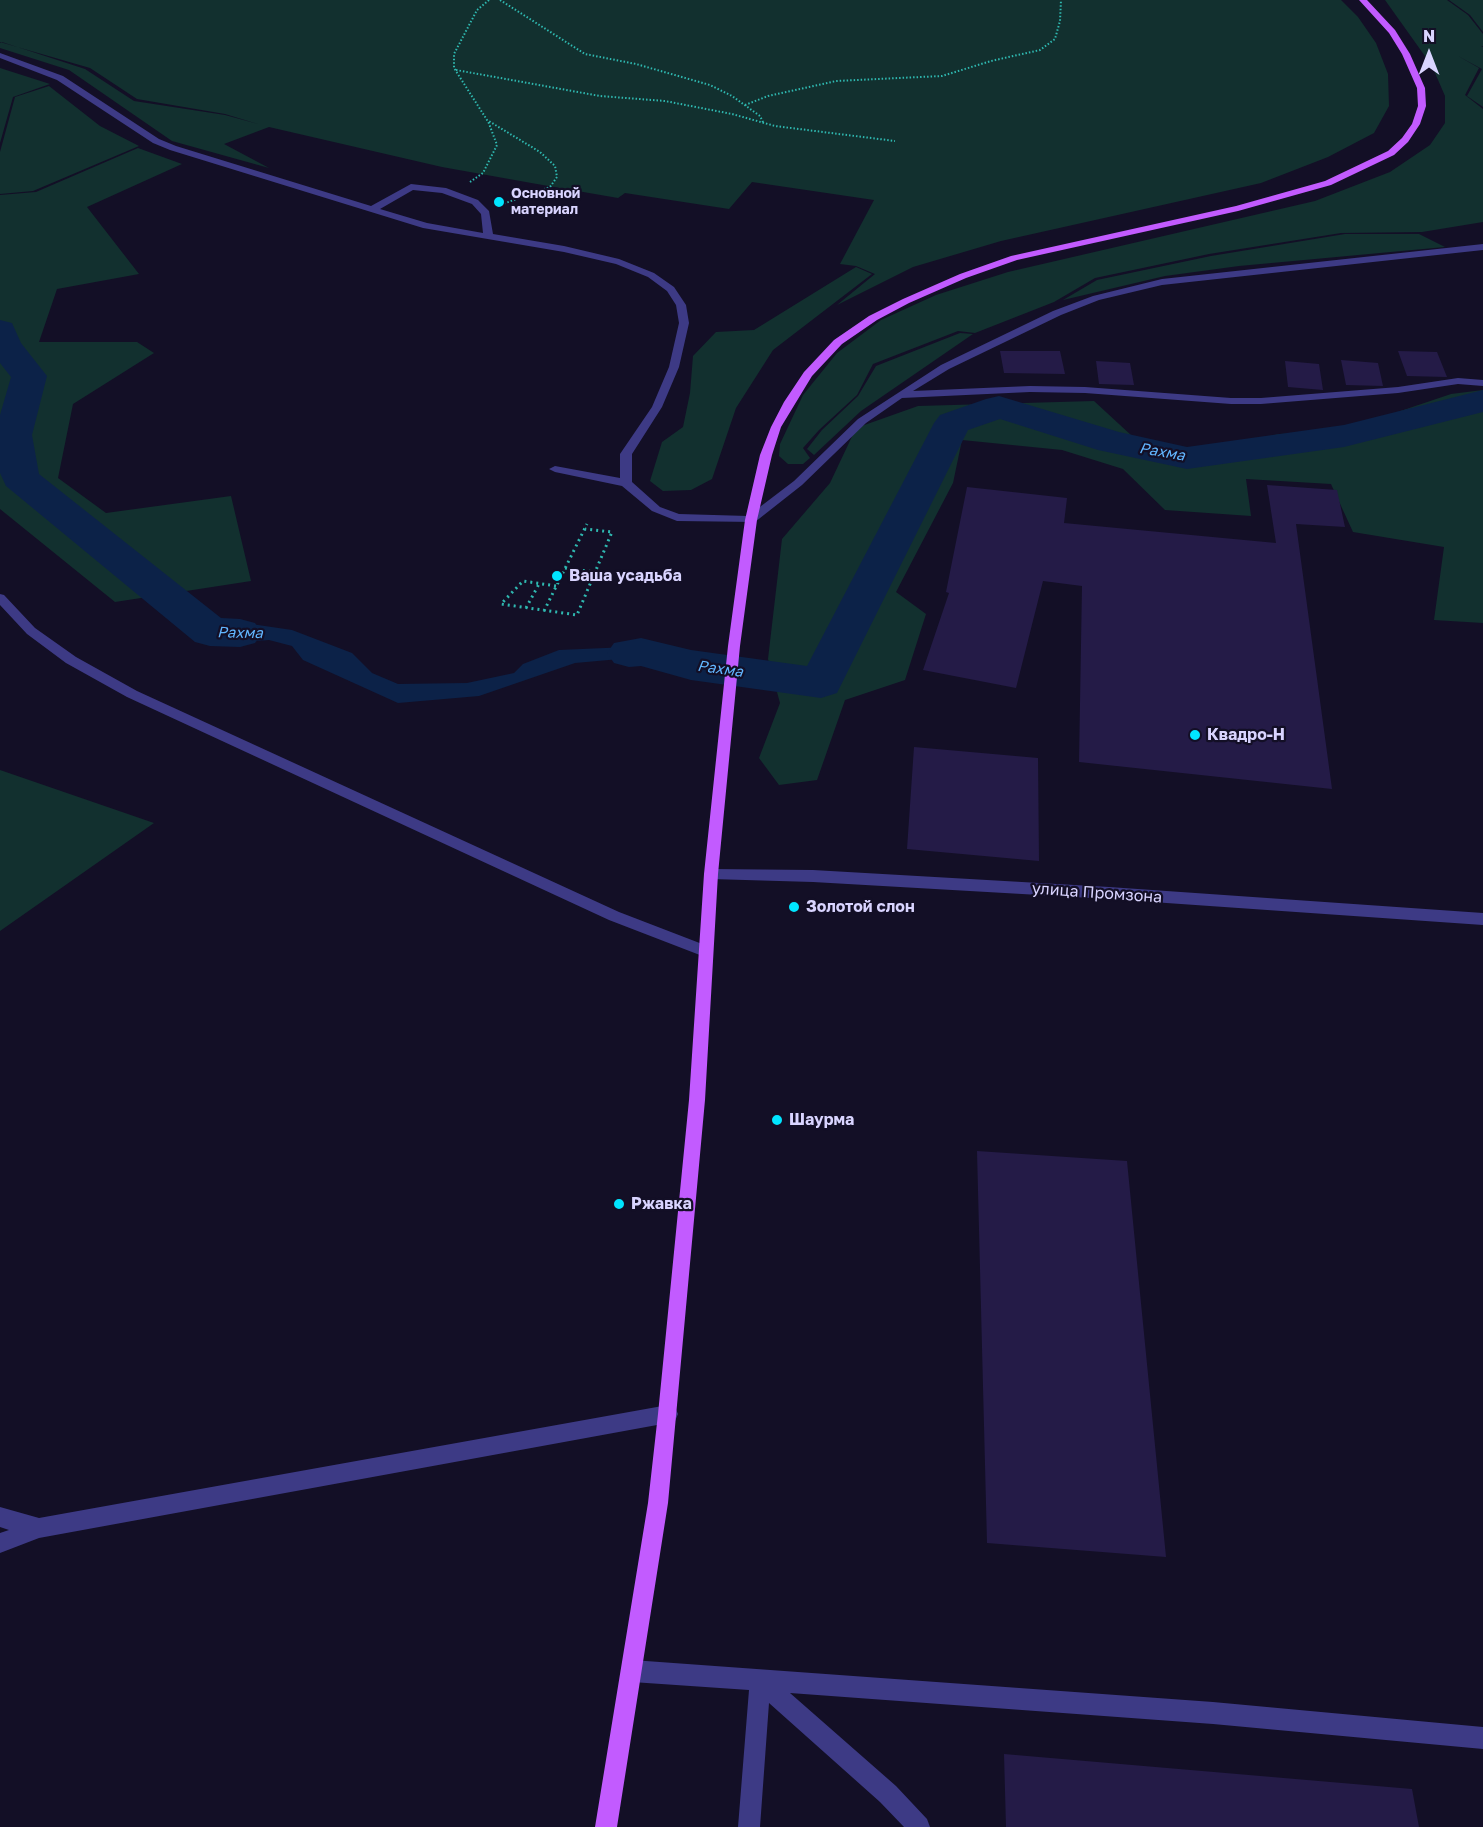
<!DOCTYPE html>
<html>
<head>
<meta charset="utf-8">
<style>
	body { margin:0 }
	#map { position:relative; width:1483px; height:1827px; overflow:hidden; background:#130f26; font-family:"Golos Text",sans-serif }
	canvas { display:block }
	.north { position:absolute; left:1399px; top:24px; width:60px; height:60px; -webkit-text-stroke:4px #130f26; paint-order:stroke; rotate:0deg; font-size:16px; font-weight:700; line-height:24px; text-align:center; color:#d9d4ff }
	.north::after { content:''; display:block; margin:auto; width:21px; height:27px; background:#d9d4ff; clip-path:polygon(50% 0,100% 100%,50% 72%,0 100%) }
</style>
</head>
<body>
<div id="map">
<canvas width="1483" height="1827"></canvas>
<div class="north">N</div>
</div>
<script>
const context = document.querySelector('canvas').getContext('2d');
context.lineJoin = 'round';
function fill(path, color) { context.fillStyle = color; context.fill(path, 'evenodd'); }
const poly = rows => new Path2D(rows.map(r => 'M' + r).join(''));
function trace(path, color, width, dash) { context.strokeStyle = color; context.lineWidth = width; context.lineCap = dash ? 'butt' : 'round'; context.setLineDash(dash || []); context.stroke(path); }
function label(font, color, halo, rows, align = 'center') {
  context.font = font + ' "Golos Text",sans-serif'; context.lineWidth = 4.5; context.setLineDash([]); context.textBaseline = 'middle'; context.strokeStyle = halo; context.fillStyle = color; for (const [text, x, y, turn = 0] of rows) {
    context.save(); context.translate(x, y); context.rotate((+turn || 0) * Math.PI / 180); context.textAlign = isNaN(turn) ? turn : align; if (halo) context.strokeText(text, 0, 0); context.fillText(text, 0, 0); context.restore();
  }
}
fill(poly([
	[0,0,1341,0,1358,17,1376,43,1388,74,1389,106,1374,133,1328,157,1261,183,1001,241,913,267,837,305,875,274,856,266,840,264,874,200,752,182,729,209,625,193,618,198,537,184,442,167,269,127,224,144,269,168,172,141,69,70,0,48,0,43,2,42,85,69,134,101,225,115,258,124,225,114,137,99,90,68,0,42],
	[1385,0,1447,0,1468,15,1483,34,1483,46,1481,46,1483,47,1483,107,1467,96,1482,69,1458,56,1479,68,1465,95,1483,109,1483,222,1422,232,1341,233,1209,254,1095,278,1054,302,975,333,958,331,873,364,857,395,819,430,803,448,810,458,803,464,788,464,779,456,780,444,803,395,837,353,881,320,936,295,1008,272,1315,201,1390,172,1430,145,1445,123,1445,96,1432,66],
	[1449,0,1483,0,1483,32,1470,15],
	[0,68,50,84,13,97,0,143],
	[49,86,100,126,139,146,33,191,0,194,0,152,15,97],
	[138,148,182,164,87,207,139,274,57,289,39,342,137,342,154,353,73,404,58,478,106,513,231,496,251,581,115,602,0,509,0,195,36,192],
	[1345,234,1419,234,1445,247,1239,266,1165,276,1063,300,1097,280,1211,256],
	[856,267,872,274,773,350,736,408,712,479,691,490,663,491,650,481,662,442,683,427,690,393,693,356,716,332,754,330],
	[960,333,973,334,861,411,814,455,807,449,822,430,858,396,876,366],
	[1483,390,1483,623,1434,620,1444,547,1353,532,1331,484,1246,479,1251,516,1165,510,1123,469,1062,450,962,440,953,483,896,592,926,614,905,680,845,700,817,780,779,785,759,758,780,703,768,659,782,539,830,483,856,428,918,406,1094,401,1157,459,1279,434,1341,431,1451,394],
	[0,770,154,823,0,931]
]), '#12302f');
fill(poly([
	[186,600,224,620,292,630,352,653,372,673,398,684,467,683,514,673,523,664,559,650,651,646,681,657,700,658,698,673,631,658,575,663,479,696,398,703,303,660,292,646,269,640,224,644,201,637,168,614]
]), '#0c2248');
fill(poly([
	[0,320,12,323,21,343,47,376,32,435,39,474,221,618,240,619,255,623,262,633,255,643,240,647,210,646,195,642,6,486,0,473,0,415,11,377,0,363,0,320],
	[1483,390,1483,412,1344,447,1187,469,1098,450,1000,419,968,430,837,693,821,698,691,680,641,666,629,667,614,663,607,653,614,643,641,638,691,650,807,666,934,423,940,415,986,399,999,396,1119,432,1187,447,1344,425,1483,390]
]), '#0c2248');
fill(poly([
	[1000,351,1060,351,1065,374,1004,373],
	[1398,351,1437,352,1447,377,1407,376],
	[1341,360,1378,363,1383,386,1346,385],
	[1096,361,1130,363,1134,385,1099,384],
	[1285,361,1319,364,1323,390,1288,387],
	[1267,485,1337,490,1345,527,1296,524,1332,789,1079,762,1082,586,1043,581,1016,688,923,670,949,593,946,592,967,487,1067,498,1064,523,1276,543],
	[914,747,1038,758,1039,861,907,849],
	[977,1151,1127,1161,1166,1557,987,1543],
	[1004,1754,1412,1789,1419,1827,1006,1827]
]), '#241b47');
trace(poly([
	[489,0,477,10,454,54,454,68,487,120,540,152,555,166,557,177,550,187,500,205],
	[500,0,585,54,636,64,710,85,732,96,760,116,763,122],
	[456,70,600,96,665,101,732,114,775,126,895,141],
	[745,105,768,96,836,81,942,76,991,61,1040,50,1055,39,1060,21,1061,0],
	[470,182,483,173,497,145,488,121]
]), '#2fb8b0', 2, [1.5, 2]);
trace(poly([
	[565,568,595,572],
	[556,586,523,581,501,604,577,615,612,532,585,529],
	[526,608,539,584],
	[544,611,587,524]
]), '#2fb8b0', 3, [2, 4]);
fill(poly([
	[0,53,63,76,159,139,176,146,371,206,411,184,446,188,478,200,489,211,493,234,564,246,619,259,654,273,674,287,686,305,689,323,679,367,662,407,632,454,632,482,660,507,679,514,748,516,794,481,858,419,941,365,1053,311,1093,296,1162,279,1483,244,1483,250,1162,285,1099,300,1061,315,949,369,913,391,1030,386,1085,387,1231,398,1261,398,1398,387,1458,378,1483,380,1483,386,1458,384,1398,393,1261,404,1231,404,1085,393,1030,392,902,398,866,423,802,485,755,522,677,521,652,511,622,486,555,472,549,469,555,466,620,478,620,454,652,407,669,367,679,323,676,305,667,291,648,277,616,264,564,252,423,228,170,150,153,143,57,80,0,58,0,53],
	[413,190,442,193,472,204,481,214,483,233,427,223,380,209,413,190],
	[0,594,4,595,35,628,76,657,137,691,619,912,710,947,713,951,710,955,705,957,609,920,127,697,66,663,27,634,0,605,0,594],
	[711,869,813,870,1109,887,1483,913,1483,925,1109,899,813,882,711,879,706,878,704,874,706,870,711,869],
	[668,1405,675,1407,678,1414,675,1421,668,1423,39,1538,0,1553,0,1533,9,1530,0,1527,0,1507,39,1518,668,1405],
	[632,1660,1213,1702,1483,1727,1483,1749,1213,1724,790,1693,896,1786,927,1819,930,1827,904,1827,880,1802,769,1703,760,1827,738,1827,749,1690,632,1682,624,1679,621,1671,624,1663,632,1660]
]), '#3d3a85');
fill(poly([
	[1359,0,1367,0,1395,30,1410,54,1425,88,1426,106,1420,124,1408,142,1394,155,1331,185,1238,211,1017,260,966,278,909,303,877,320,842,344,812,376,781,427,772,455,757,520,740,646,718,874,705,1100,668,1503,617,1827,595,1827,648,1503,658,1414,689,1100,704,874,728,646,745,520,760,455,771,427,784,402,804,372,834,340,869,316,903,299,960,274,1011,256,1236,206,1325,181,1388,151,1402,138,1412,124,1418,106,1417,88,1402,54,1389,33,1359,0]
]), '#c25bff');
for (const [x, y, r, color] of [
	[499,202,6,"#00e5ff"],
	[557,576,6,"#00e5ff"],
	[1195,735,6,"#00e5ff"],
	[794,907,6,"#00e5ff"],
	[777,1120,6,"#00e5ff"],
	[619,1204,6,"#00e5ff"]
]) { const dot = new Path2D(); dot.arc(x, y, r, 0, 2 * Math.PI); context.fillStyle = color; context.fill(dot); trace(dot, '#130f26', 2); }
label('bold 14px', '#d9d4ff', '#130f26', [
	["Основной",511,194],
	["материал",511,210]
], 'left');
label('italic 15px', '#62b6ff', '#130f26', [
	["Рахма",1162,452,10],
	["Рахма",240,633,1],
	["Рахма",720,669,8]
]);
label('bold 16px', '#d9d4ff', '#130f26', [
	["Ваша усадьба",569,576],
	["Квадро-Н",1207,735],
	["Золотой слон",806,907],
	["Шаурма",789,1120],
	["Ржавка",631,1204]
], 'left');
label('16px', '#d9d4ff', '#130f26', [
	["улица Промзона",1097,893,4]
]);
</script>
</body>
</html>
